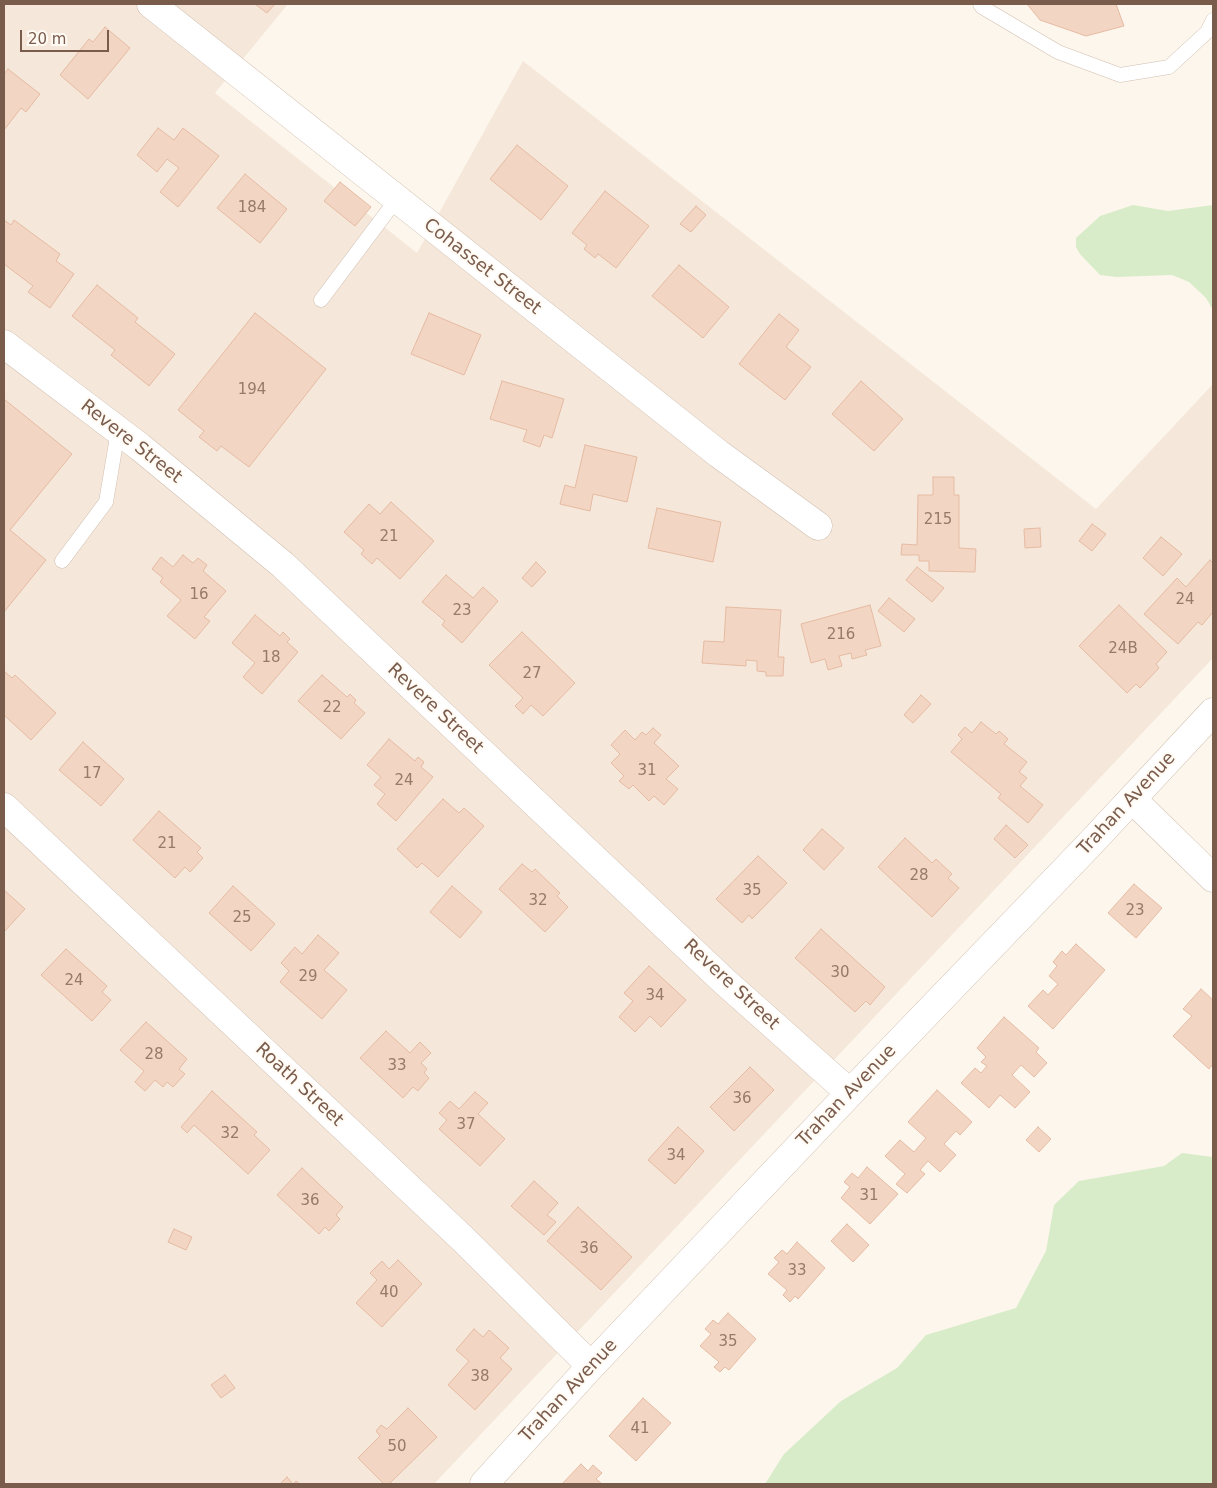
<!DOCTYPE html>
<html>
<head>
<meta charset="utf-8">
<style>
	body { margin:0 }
	#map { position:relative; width:1217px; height:1488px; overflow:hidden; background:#fdf6ec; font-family:"DejaVu Sans",sans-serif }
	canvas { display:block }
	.frame { position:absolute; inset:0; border:5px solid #7a5c4d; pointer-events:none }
	.scale { position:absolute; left:20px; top:30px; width:89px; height:22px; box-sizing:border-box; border:2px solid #7a5c4d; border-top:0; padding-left:6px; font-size:15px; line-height:18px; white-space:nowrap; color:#7a5c4d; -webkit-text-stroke:4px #fffaf3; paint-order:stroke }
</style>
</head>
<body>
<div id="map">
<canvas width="1217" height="1488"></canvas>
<div class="frame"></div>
<div class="scale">20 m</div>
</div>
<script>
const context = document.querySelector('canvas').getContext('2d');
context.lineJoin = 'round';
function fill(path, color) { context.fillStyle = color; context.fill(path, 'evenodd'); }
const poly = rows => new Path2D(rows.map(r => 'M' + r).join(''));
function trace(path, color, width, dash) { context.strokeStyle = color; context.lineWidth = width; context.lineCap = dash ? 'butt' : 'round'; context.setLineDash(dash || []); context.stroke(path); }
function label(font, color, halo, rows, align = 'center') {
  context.font = font + ' "DejaVu Sans",sans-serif'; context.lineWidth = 4; context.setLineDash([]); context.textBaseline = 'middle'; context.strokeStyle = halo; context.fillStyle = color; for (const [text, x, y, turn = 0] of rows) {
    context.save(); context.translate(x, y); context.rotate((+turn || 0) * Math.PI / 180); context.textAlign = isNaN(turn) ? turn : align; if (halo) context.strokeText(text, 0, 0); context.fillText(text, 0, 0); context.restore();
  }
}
fill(poly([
	[4,4,288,4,215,93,417,253,523,61,1096,509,1213,384,1213,658,434,1484,4,1484]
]), '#f5e8da');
fill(poly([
	[1133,205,1168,211,1213,205,1213,310,1206,298,1189,282,1172,275,1117,277,1100,275,1080,254,1076,247,1076,238,1100,216],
	[1182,1153,1213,1157,1213,1484,765,1484,784,1454,841,1401,897,1368,926,1335,1016,1308,1046,1251,1054,1205,1079,1181,1164,1166]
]), '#d8ecc9');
const building = poly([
	[255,4,275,4,267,13,255,4],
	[1027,4,1116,4,1124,26,1086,36,1040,20,1027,4],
	[105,27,130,48,88,99,60,75,89,39,93,42,105,27],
	[8,69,40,94,26,112,21,108,4,130,4,74,8,69],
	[158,128,174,140,183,128,219,156,178,207,160,192,179,168,167,159,157,172,137,155,158,128],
	[517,145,568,186,541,220,490,179,517,145],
	[245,174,287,209,260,243,217,208,245,174],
	[340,182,371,207,355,226,324,201,340,182],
	[605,191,649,226,616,268,598,254,595,258,584,249,587,245,572,233,605,191],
	[696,206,706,215,691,232,680,224,696,206],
	[4,220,11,225,14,220,60,254,56,261,74,274,50,308,28,292,33,286,4,264,4,220],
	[679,265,729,307,703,338,652,296,679,265],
	[97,285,138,318,135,322,175,354,149,386,111,355,115,350,72,316,97,285],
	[255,313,326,369,249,467,221,446,217,451,199,437,204,431,178,410,255,313],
	[429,313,481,335,464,375,411,354,429,313],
	[779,314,799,330,786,347,811,367,785,400,739,364,779,314],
	[502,381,564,399,552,438,544,435,540,447,523,441,527,430,490,419,502,381],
	[861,381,903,419,874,451,832,414,861,381],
	[4,399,72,454,10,530,46,560,4,612,4,399],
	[585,445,637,457,627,502,593,494,590,511,560,504,565,485,575,488,585,445],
	[933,477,954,477,954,495,959,495,959,548,976,549,975,572,929,571,929,561,919,561,919,555,901,555,902,544,917,545,918,495,933,495,933,477],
	[391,502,434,541,400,579,377,558,372,564,361,554,364,550,344,532,369,504,380,514,391,502],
	[657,508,721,522,713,562,648,548,657,508],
	[1092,524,1106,534,1092,551,1079,541,1092,524],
	[1040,528,1041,547,1025,548,1024,529,1040,528],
	[1161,537,1182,554,1163,576,1143,558,1161,537],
	[183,555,193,563,198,558,207,565,203,571,226,591,204,617,210,621,195,639,167,616,181,600,160,582,163,578,152,569,161,557,173,567,183,555],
	[1210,560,1213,563,1213,612,1202,625,1198,622,1178,644,1144,614,1177,578,1186,587,1210,560],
	[536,562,546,572,532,587,522,578,536,562],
	[917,567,944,588,932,602,906,580,917,567],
	[446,575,473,598,483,587,498,601,462,643,442,625,445,621,422,602,446,575],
	[889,598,915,619,904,632,878,611,889,598],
	[870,605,881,646,865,650,867,655,852,659,851,653,839,656,842,666,828,670,825,659,811,663,801,624,870,605],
	[1119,605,1167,652,1156,664,1159,668,1140,688,1136,684,1127,693,1079,646,1119,605],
	[726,607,781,610,778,657,784,657,783,676,766,676,766,672,757,671,757,661,746,660,746,666,702,663,704,641,724,642,726,607],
	[255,615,280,636,283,632,290,639,287,642,298,652,262,694,243,677,255,663,232,643,255,615],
	[522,632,575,683,543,716,531,705,523,714,515,706,523,698,489,665,522,632],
	[4,671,12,678,15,675,56,713,31,740,4,715,4,671],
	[322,675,347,697,350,694,356,700,354,703,365,713,341,739,298,701,322,675],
	[921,695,931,704,913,723,904,715,921,695],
	[981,722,996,734,999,731,1008,739,1004,744,1027,762,1019,772,1027,778,1020,786,1043,805,1028,823,998,798,1001,794,951,752,962,739,958,735,965,727,972,733,981,722],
	[653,728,661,735,654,743,679,766,666,779,678,789,664,805,654,796,649,801,633,785,629,789,619,781,624,776,611,763,620,754,611,745,625,730,635,740,642,732,646,735,653,728],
	[389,739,415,761,418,757,424,762,421,767,433,777,396,821,377,804,385,794,374,785,381,777,367,765,389,739],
	[83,742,124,779,101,806,59,770,83,742],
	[443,799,459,813,464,808,484,826,438,877,422,863,417,868,397,849,443,799],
	[159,811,201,848,197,852,203,858,190,872,185,867,175,878,133,840,159,811],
	[1006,825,1028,845,1015,858,994,839,1006,825],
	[822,829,844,848,824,870,803,850,822,829],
	[905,838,932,863,936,859,952,874,948,878,959,888,932,917,878,867,905,838],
	[758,856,787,883,752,919,749,915,742,923,716,899,758,856],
	[522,864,532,872,535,869,560,893,557,896,568,907,545,932,499,889,522,864],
	[1134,884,1162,908,1136,938,1108,913,1134,884],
	[233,886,275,924,251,951,209,913,233,886],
	[452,886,482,912,460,938,430,912,452,886],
	[4,890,25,909,4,932,4,890],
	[821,929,885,987,870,1005,866,1001,855,1012,795,958,821,929],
	[318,935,339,953,324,970,347,990,322,1019,280,982,289,971,281,963,295,947,302,954,318,935],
	[1076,944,1105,970,1053,1029,1028,1006,1043,990,1048,995,1058,984,1049,976,1057,966,1053,962,1062,951,1066,955,1076,944],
	[66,949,107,986,102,992,111,1000,92,1021,41,975,66,949],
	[649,966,686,1000,661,1027,650,1016,635,1032,619,1017,633,1001,624,993,649,966],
	[1201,989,1213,1000,1213,1064,1209,1069,1173,1036,1192,1016,1183,1009,1201,989],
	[1004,1017,1039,1048,1036,1052,1047,1063,1034,1077,1021,1065,1012,1075,1030,1092,1015,1108,1000,1095,989,1108,961,1083,975,1068,981,1073,987,1066,981,1062,986,1057,977,1048,1004,1017],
	[146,1022,187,1059,179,1069,185,1074,173,1087,167,1082,163,1087,155,1080,145,1091,135,1082,144,1071,120,1050,146,1022],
	[386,1031,410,1053,420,1042,431,1053,421,1063,427,1069,424,1073,429,1078,418,1091,413,1087,403,1098,360,1058,386,1031],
	[750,1067,774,1090,734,1131,710,1107,750,1067],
	[937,1090,972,1122,960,1135,956,1131,944,1144,956,1155,940,1172,928,1161,920,1170,925,1174,907,1193,896,1184,905,1174,885,1156,900,1140,914,1152,926,1138,908,1122,937,1090],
	[212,1091,257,1132,254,1135,270,1150,248,1174,194,1125,187,1133,181,1127,212,1091],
	[475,1092,488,1103,478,1114,505,1139,480,1166,439,1129,447,1120,439,1113,450,1101,459,1109,475,1092],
	[678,1127,704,1151,675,1184,648,1160,678,1127],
	[1038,1127,1051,1139,1039,1152,1026,1140,1038,1127],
	[867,1167,898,1194,870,1224,841,1198,850,1187,844,1182,852,1173,858,1178,867,1167],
	[302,1168,343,1207,336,1215,340,1219,329,1231,325,1227,319,1234,277,1195,302,1168],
	[534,1181,558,1203,547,1215,556,1222,544,1235,511,1206,534,1181],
	[578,1207,632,1257,601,1290,547,1241,578,1207],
	[847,1224,869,1245,853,1262,831,1241,847,1224],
	[174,1229,192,1237,186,1250,168,1242,174,1229],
	[797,1242,825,1268,798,1299,795,1296,790,1302,783,1295,787,1290,768,1274,779,1262,774,1258,782,1250,787,1254,797,1242],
	[398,1260,422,1284,382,1327,356,1303,377,1280,370,1273,382,1261,389,1269,398,1260],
	[728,1313,756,1339,729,1370,725,1367,720,1372,714,1367,719,1362,700,1346,711,1334,705,1329,713,1320,718,1324,728,1313],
	[474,1329,483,1337,489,1330,509,1348,500,1358,512,1369,475,1410,448,1385,469,1361,456,1350,474,1329],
	[225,1375,235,1388,221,1398,211,1385,225,1375],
	[643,1398,671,1423,636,1461,609,1436,643,1398],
	[408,1408,437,1437,389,1484,384,1484,358,1458,380,1436,376,1431,381,1425,387,1429,408,1408],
	[581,1464,588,1471,593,1465,602,1473,596,1479,602,1484,562,1484,581,1464],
	[287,1477,293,1484,296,1481,300,1484,280,1484,287,1477]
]);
fill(building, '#f3d5c3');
trace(building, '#e6bba3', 1);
const lane = poly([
	[980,4,982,7,1058,52,1120,75,1169,67,1207,32,1213,20],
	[321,300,396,200],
	[62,561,106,502,118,431]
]);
const street = poly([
	[151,4,719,454,818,526],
	[4,344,140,447,283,565,725,982,850,1093],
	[1132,799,1213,878],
	[4,807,462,1238,591,1366],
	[484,1484,591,1366,850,1093,1088,846,1213,712]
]);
trace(lane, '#d1beb0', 15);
trace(street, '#d1beb0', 29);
trace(lane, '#fff', 14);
trace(street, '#fff', 28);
label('15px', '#987a6a', null, [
	["184",252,208],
	["194",252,390],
	["215",938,520],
	["21",389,537],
	["16",199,595],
	["24",1185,600],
	["23",462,611],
	["216",841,635],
	["24B",1123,649],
	["18",271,658],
	["27",532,674],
	["22",332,708],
	["31",647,771],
	["17",92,774],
	["24",404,781],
	["21",167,844],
	["28",919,876],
	["35",752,891],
	["32",538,901],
	["23",1135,911],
	["25",242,918],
	["30",840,973],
	["29",308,977],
	["24",74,981],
	["34",655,996],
	["28",154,1055],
	["33",397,1066],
	["36",742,1099],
	["37",466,1125],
	["32",230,1134],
	["34",676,1156],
	["31",869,1196],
	["36",310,1201],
	["36",589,1249],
	["33",797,1271],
	["40",389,1293],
	["35",728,1342],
	["38",480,1377],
	["41",640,1429],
	["50",397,1447]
]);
label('18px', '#7a5c4d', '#fffaf3', [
	["Cohasset Street",482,267,38],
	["Revere Street",131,442,38],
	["Revere Street",435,709,43],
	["Trahan Avenue",1127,804,-47],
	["Revere Street",731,985,43],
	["Roath Street",299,1085,43],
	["Trahan Avenue",847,1096,-46],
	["Trahan Avenue",569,1391,-47]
]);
</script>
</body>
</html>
